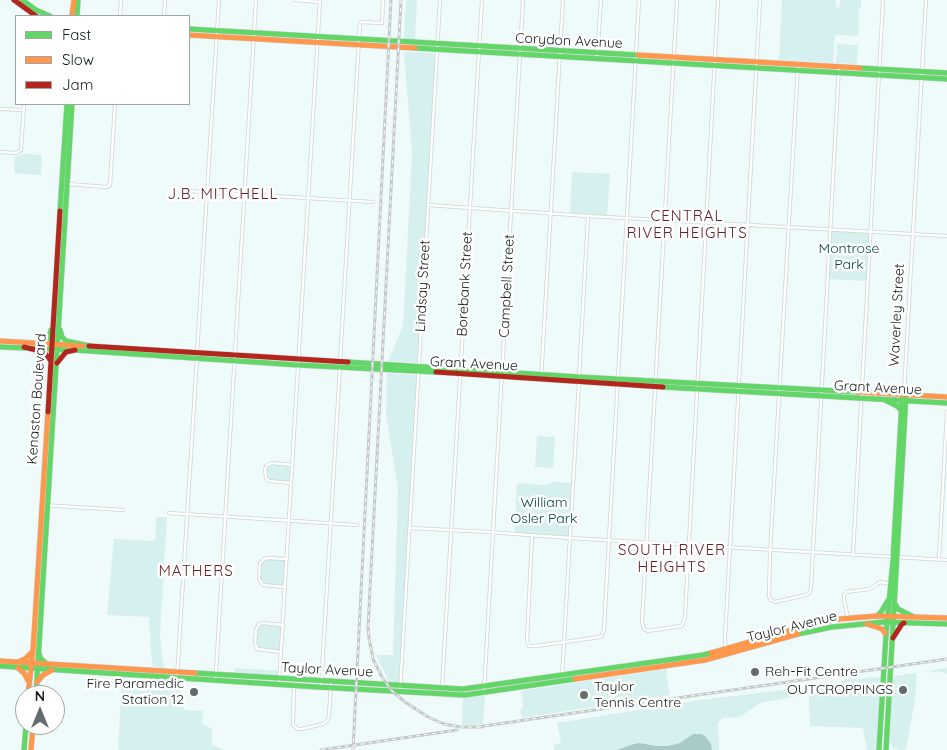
<!DOCTYPE html>
<html>
<head>
<meta charset="utf-8">
<style>
	body { margin:0 }
	#map { position:relative; width:947px; height:750px; overflow:hidden; background:#effafa; font-family:Quicksand,sans-serif }
	canvas { display:block }
	.legend { position:absolute; left:15px; top:15px; width:175px; height:90px; box-sizing:border-box; background:#fff; border:1px solid #a2a5a5; margin:0; padding:6px 9px; list-style:none; font-size:15px; color:#171f1f }
	.legend li { display:flex; align-items:center; gap:10px; height:25px }
	.legend b { width:25px; border:1px solid #a2a5a5 }
	.north { position:absolute; left:15px; top:685px; width:50px; height:50px; box-sizing:border-box; background:#fff; border:1px solid #a2a5a5; border-radius:50%; rotate:0deg; font-size:14px; font-weight:700; line-height:20px; text-align:center; color:#171f1f }
	.north::after { content:''; display:block; margin:auto; width:18px; height:22px; background:#636c6c; clip-path:polygon(50% 0,100% 100%,50% 72%,0 100%) }
</style>
</head>
<body>
<div id="map">
<canvas width="947" height="750"></canvas>
<ul class="legend">
<li><b style="height:6px;background:#63d668"></b>Fast</li>
<li><b style="height:6px;background:#ff974d"></b>Slow</li>
<li><b style="height:6px;background:#b3261e"></b>Jam</li>
</ul>
<div class="north">N</div>
</div>
<script>
const context = document.querySelector('canvas').getContext('2d');
context.lineJoin = 'round';
function fill(path, color) { context.fillStyle = color; context.fill(path, 'evenodd'); }
const poly = rows => new Path2D(rows.map(r => 'M' + r).join(''));
function trace(path, color, width, dash) { context.strokeStyle = color; context.lineWidth = width; context.lineCap = dash ? 'butt' : 'round'; context.setLineDash(dash || []); context.stroke(path); }
function label(font, color, halo, rows, align = 'center') {
  context.font = font + ' Quicksand,sans-serif'; context.lineWidth = 5; context.setLineDash([]); context.textBaseline = 'middle'; context.strokeStyle = halo; context.fillStyle = color; for (const [text, x, y, turn = 0] of rows) {
    context.save(); context.translate(x, y); context.rotate((+turn || 0) * Math.PI / 180); context.textAlign = isNaN(turn) ? turn : align; if (halo) context.strokeText(text, 0, 0); context.fillText(text, 0, 0); context.restore();
  }
}
fill(poly([
	[406,0,417,0,415,40,404,39],
	[782,0,836,0,836,7,839,7,840,0,861,0,861,8,859,8,858,36,835,35,833,63,779,60],
	[837,44,858,45,857,64,836,63],
	[404,52,437,53,419,363,388,361,403,326,412,154],
	[23,154,42,155,41,175,14,173,15,157],
	[572,172,610,174,607,217,570,215],
	[831,229,871,231,868,281,827,279],
	[387,373,419,375,410,528,399,682,389,682,376,655,393,655,398,490,386,413],
	[537,436,555,437,553,468,535,467],
	[272,463,292,465,291,483,269,481,266,478,265,469,267,465],
	[552,482,572,483,570,538,514,534,517,483,545,485],
	[156,517,167,517,160,633,162,657,165,668,153,667,151,654,149,617,107,615,114,539,155,541],
	[264,559,287,559,285,587,266,585,259,581,260,563],
	[263,625,279,626,281,627,280,648,278,650,261,649,257,646,256,642,257,630,259,626],
	[235,668,280,671,279,679,234,676],
	[947,668,947,674,937,671,936,673,929,671,917,673,915,699,906,748,904,750,900,750,893,748,891,745,889,740,892,681,893,679,895,676],
	[666,669,670,695,522,718,520,710,523,706,521,691],
	[122,675,182,678,181,704,185,710,203,711,202,723,212,729,212,745,224,750,118,750],
	[886,677,880,750,867,750,863,728,810,726,809,694,760,703,740,717,723,718,718,723,719,750,554,750,554,745,561,743,557,723,701,700,833,684,848,679],
	[485,696,483,724,467,725,462,725,463,699,445,697]
]), '#d6f0f0');
fill(poly([
	[693,734,701,734,705,736,711,744,712,750,617,750,634,744,639,743,657,746,668,746,680,743]
]), '#aacaca');
const street = poly([
	[294,0,319,2],
	[677,0,642,621,644,629,648,631,681,626,683,624,685,617,718,0],
	[120,16,121,0],
	[164,16,165,0],
	[597,58,601,0],
	[798,65,770,553,769,596,771,600,775,602,806,595,810,592,811,587,839,67],
	[0,109,23,110],
	[0,152,15,153,18,152,21,150,24,104],
	[68,184,107,187,110,185,115,104],
	[189,191,373,202],
	[428,205,588,216,947,236],
	[197,353,219,0],
	[340,362,360,22,382,23,383,0],
	[579,377,588,216],
	[541,380,563,0],
	[902,394,904,392,926,0],
	[291,483,269,481,266,478,265,469,267,465,272,463,292,465],
	[42,505,123,510],
	[169,513,357,525],
	[410,528,489,532,570,538,947,560],
	[532,536,527,640,529,646,536,646,600,637,602,635,604,629,639,0],
	[853,554,883,0],
	[939,559,947,412],
	[285,587,263,585,259,579,260,563,264,559,267,558,287,559],
	[848,618,844,600,844,595,846,592,870,589,878,583,881,582,891,584],
	[281,652,257,649,255,643,256,630,259,624,263,623,283,625],
	[726,655,725,638,760,0],
	[562,676,579,382],
	[177,677,197,358],
	[215,680,216,672,256,0],
	[279,684,320,0],
	[294,685,293,725,298,729,302,729,323,724,328,720,329,716,331,682],
	[321,687,340,367],
	[442,688,482,0],
	[400,692,440,0],
	[484,692,523,0]
]);
const fast = poly([
	[22,0,36,10,50,16],
	[77,16,78,0],
	[189,29,638,55],
	[415,48,947,79],
	[860,68,947,73],
	[60,211,67,104],
	[60,330,62,337,66,341,90,346],
	[36,343,44,342,49,337,51,330],
	[0,347,26,348],
	[32,348,68,350],
	[74,350,298,365,436,372],
	[348,362,579,377,858,392],
	[663,387,947,403],
	[885,400,897,406,901,410],
	[895,604,898,609,912,616],
	[877,616,881,612,889,599],
	[798,634,832,627,884,622,947,624],
	[39,654,41,659,48,665],
	[0,666,317,687,465,695,575,679],
	[195,673,463,689,703,655,711,653],
	[36,695,72,104],
	[24,750,26,725],
	[879,750,886,635,893,560,902,399],
	[886,750,906,395]
]);
const slow = poly([
	[72,16,74,0],
	[189,35,415,48],
	[638,55,860,68],
	[0,341,83,346],
	[858,392,947,397],
	[867,624,882,629,885,633],
	[711,653,810,625,839,619,877,616,947,618],
	[0,661,195,673],
	[18,662,25,659,33,651],
	[18,668,24,673,29,682],
	[575,679,705,660,798,634],
	[37,682,43,675,52,670],
	[28,695,33,651,48,412],
	[31,750,33,725]
]);
const jam = poly([
	[14,0,36,16],
	[89,346,348,362],
	[24,347,44,352,51,361],
	[57,363,66,352,75,350],
	[436,372,663,387],
	[48,412,60,211],
	[893,638,902,624,904,623]
]);
trace(street, '#cdd5d5', 4);
trace(fast, '#cdd5d5', 6);
trace(slow, '#cdd5d5', 6);
trace(jam, '#cdd5d5', 6);
trace(street, '#fdfefe', 2.5);
trace(fast, '#63d668', 5);
trace(slow, '#ff974d', 5);
trace(jam, '#b3261e', 5);
const rail = poly([
	[401,0,368,627,369,638,373,659,382,677,392,691,405,702,428,717,444,724,461,727,482,727],
	[477,727,947,659],
	[321,750,457,730],
	[353,750,391,0]
]);
trace(rail, '#c5c9c9', 3);
trace(rail, '#fff', 1, [4]);
for (const [x, y, r, color] of [
	[755,672,5,"#636c6c"],
	[903,690,5,"#636c6c"],
	[194,692,5,"#636c6c"],
	[584,695,5,"#636c6c"]
]) { const dot = new Path2D(); dot.arc(x, y, r, 0, 2 * Math.PI); context.fillStyle = color; context.fill(dot); trace(dot, '#fff', 2); }
label('14px', '#171f1f', '#fff', [
	["Corydon Avenue",569,41,3],
	["Borebank Street",465,284,-87],
	["Lindsay Street",423,286,-87],
	["Campbell Street",507,286,-87],
	["Waverley Street",897,315,-87],
	["Grant Avenue",474,364,3],
	["Grant Avenue",878,388,3],
	["Kenaston Boulevard",37,399,-86],
	["Taylor Avenue",792,627,-14],
	["Taylor Avenue",327,670,3]
]);
label('14px', '#004445', '#fff', [
	["Montrose",849,249],
	["Park",849,265],
	["William",544,503],
	["Osler Park",544,519]
]);
label('14px', '#171f1f', '#fff', [
	["Reh-Fit Centre",765,672],
	["Fire Paramedic",184,684,"right"],
	["Station 12",184,700,"right"],
	["Taylor",594,687],
	["Tennis Centre",594,703],
	["OUTCROPPINGS",893,690,"right"]
], 'left');
context.letterSpacing = '1px';
label('15px', '#662129', '#fff', [
	["J.B. MITCHELL",223,194],
	["CENTRAL",687,216],
	["RIVER HEIGHTS",687,233],
	["SOUTH RIVER",672,550],
	["HEIGHTS",672,567],
	["MATHERS",196,571]
]);
context.letterSpacing = '0px';
</script>
</body>
</html>
